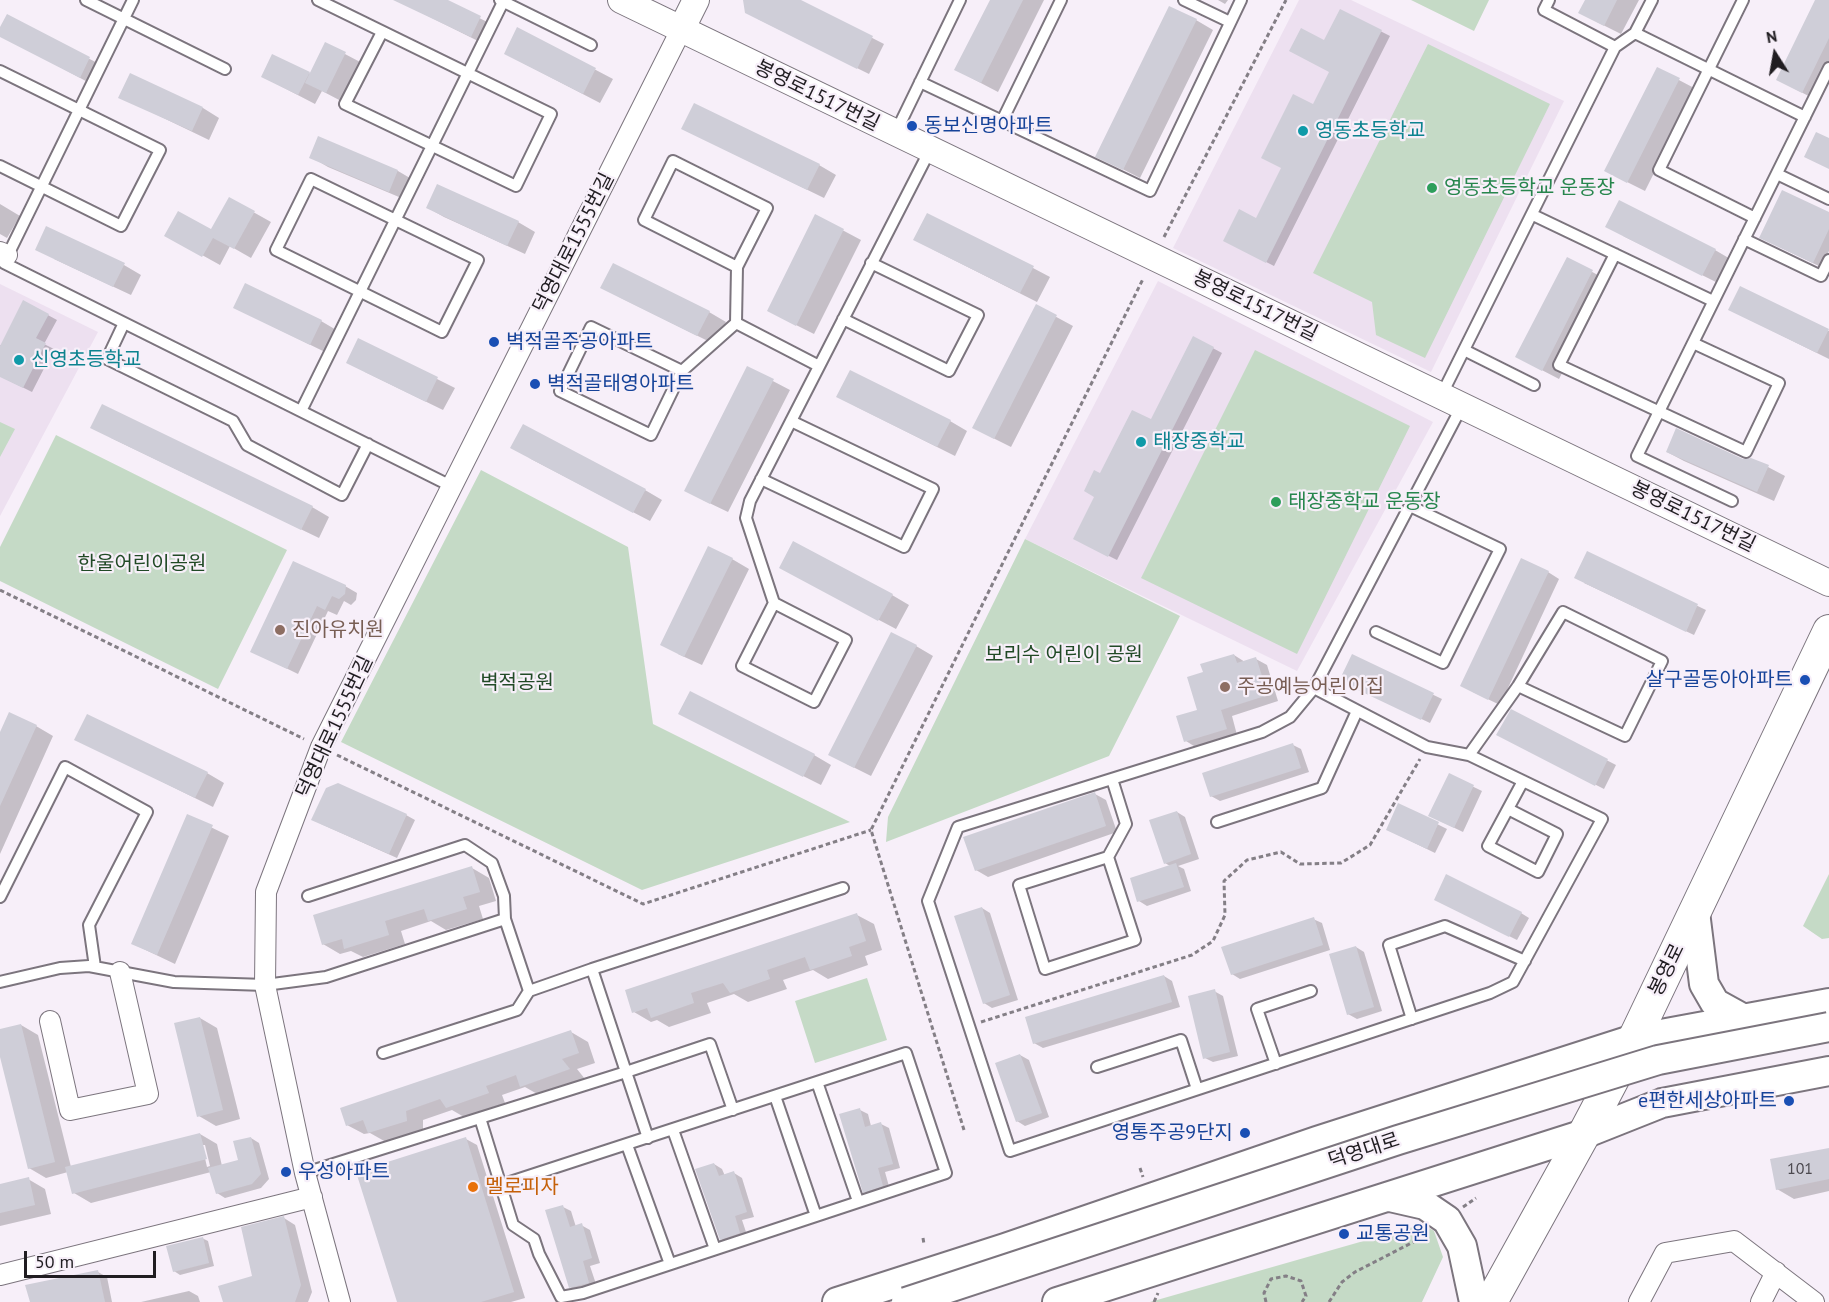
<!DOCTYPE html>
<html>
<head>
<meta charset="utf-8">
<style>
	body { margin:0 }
	#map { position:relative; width:1829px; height:1302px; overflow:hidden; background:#f7eff9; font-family:"PT Sans",sans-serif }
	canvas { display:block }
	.north { position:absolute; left:1745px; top:24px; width:60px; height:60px; -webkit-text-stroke:4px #f7eff9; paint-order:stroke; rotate:349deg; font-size:16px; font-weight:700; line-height:24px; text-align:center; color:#201d21 }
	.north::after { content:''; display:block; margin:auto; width:21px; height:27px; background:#201d21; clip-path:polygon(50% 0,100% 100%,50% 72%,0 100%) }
	.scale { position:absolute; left:24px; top:1251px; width:132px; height:27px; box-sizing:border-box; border:3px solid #201d21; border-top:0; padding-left:8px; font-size:18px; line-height:21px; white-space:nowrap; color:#201d21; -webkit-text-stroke:4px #f7eff9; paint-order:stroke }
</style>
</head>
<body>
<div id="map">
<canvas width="1829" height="1302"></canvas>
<div class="north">N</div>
<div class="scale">50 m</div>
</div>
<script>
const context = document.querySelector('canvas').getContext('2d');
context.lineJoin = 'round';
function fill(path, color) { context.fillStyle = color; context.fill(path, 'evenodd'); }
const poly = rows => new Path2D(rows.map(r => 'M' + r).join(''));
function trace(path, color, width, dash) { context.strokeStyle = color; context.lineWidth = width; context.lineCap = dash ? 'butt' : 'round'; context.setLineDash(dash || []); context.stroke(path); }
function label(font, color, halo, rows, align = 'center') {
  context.font = font + ' "PT Sans","Noto Sans KR",sans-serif'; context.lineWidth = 4.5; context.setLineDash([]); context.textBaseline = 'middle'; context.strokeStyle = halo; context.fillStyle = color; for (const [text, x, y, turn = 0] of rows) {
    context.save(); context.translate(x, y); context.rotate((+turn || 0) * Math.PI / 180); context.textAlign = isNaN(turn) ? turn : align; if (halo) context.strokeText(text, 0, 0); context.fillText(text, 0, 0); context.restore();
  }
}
fill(poly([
	[1299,0,1351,0,1564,101,1431,372,1173,248],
	[1158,281,1433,422,1297,671,1025,539],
	[0,284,98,332,0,516]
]), '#ede0f0');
fill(poly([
	[1411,0,1489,0,1474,31],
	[1428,44,1550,104,1425,358,1376,335,1372,302,1313,273],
	[1255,350,1410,426,1297,654,1141,578],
	[0,422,15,429,0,457],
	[56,435,287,550,218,689,0,581,0,547],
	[481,470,628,547,653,724,850,822,642,890,341,742],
	[1025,539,1180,616,1109,756,886,842,888,817],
	[1829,874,1829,938,1822,939,1803,926],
	[867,978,887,1040,815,1063,795,1001],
	[1423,1224,1434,1231,1443,1257,1422,1302,1150,1302]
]), '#c5dac6');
fill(poly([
	[396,0,444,0,497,27,488,46],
	[745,0,798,0,884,44,869,74,758,19],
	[991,0,1044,0,998,92,956,70],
	[1218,0,1228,0,1225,4],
	[1587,0,1639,0,1621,34,1597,22],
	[1817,0,1829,0,1829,82,1820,102,1778,80],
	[1341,11,1390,36,1274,266,1233,245,1257,220,1331,71,1325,42],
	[7,16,107,68,97,87,0,35,0,30],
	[1196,20,1213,30,1140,178,1097,156],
	[518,29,613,79,600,103,523,63],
	[326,44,362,63,343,102,322,91,315,104,263,77,273,56,311,74],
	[1658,69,1696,89,1645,191,1623,180],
	[120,97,203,108,219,118,209,140],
	[683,129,819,165,836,175,824,198],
	[319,138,398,171,415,181,406,200,328,167,311,157],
	[230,199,271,222,251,258,230,246,220,265,166,235,212,231],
	[0,204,20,216,7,238,0,234],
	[428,208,518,222,535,232,525,254,444,217],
	[1829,214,1829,251,1821,267,1769,242],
	[816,216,861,240,814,334,786,320],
	[1623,236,1715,250,1732,260,1720,284],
	[932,249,1033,268,1050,277,1037,302],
	[54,259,124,265,141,275,131,295],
	[1568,259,1609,281,1559,379,1534,366],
	[1741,288,1829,331,1829,359,1730,310],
	[619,297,709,312,726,322,714,344],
	[24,302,57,320,44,344,54,349,32,392,0,376,0,345,2,346],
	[1036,306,1073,326,1011,447,991,437],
	[235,308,321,321,338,331,327,353],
	[1194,338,1222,353,1117,560,1083,543,1101,475,1152,421],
	[359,340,455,388,443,410,365,372],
	[748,368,790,390,728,512,703,500],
	[855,406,950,421,967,431,955,456],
	[109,437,312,507,329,517,319,538],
	[1667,452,1743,460,1768,467,1785,476,1774,501,1684,461],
	[529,458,645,490,662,500,650,521],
	[1587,553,1706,610,1694,635,1584,583],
	[732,559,749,569,702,665,678,654],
	[1548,572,1559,579,1500,705,1473,692],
	[798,577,892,595,909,605,896,629],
	[345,586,357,593,356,600,351,605,344,601,337,615,328,611,298,674,251,651],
	[916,646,933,656,871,776,847,764],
	[1234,655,1245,662,1256,659,1267,665,1278,701,1232,716,1237,735,1197,748,1186,741,1199,711,1205,673],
	[1352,656,1442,699,1430,723,1349,685],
	[1511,711,1616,765,1604,789,1506,739],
	[680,714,814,755,831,765,821,785],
	[36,726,53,736,0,854,0,735],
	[76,739,207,773,224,783,213,807],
	[1293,745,1301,749,1309,772,1220,801,1211,796],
	[1449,775,1482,791,1463,832,1438,820],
	[1095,794,1106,800,1117,832,988,877,976,870],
	[1399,805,1447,829,1435,853,1396,834],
	[1177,812,1185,817,1199,859,1178,866,1184,869,1191,891,1147,906,1139,901,1170,866,1165,863],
	[406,815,415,820,397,858,321,824],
	[188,816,229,836,175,964,133,944],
	[472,868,489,878,496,901,479,906,483,919,446,930,431,921,401,931,405,944,363,957,351,951,340,954,323,944],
	[1444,904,1521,913,1529,918,1517,940],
	[982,908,990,913,1018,1000,992,1008,984,1003],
	[857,915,874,924,882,950,865,956,868,965,828,979,813,970,783,980,787,989,748,1002,734,994,707,1003,711,1013,669,1027,657,1020,651,1022,634,1012],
	[1313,919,1322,923,1330,950,1240,979,1232,974],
	[1356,947,1364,952,1382,1011,1357,1019,1348,1014],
	[1164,976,1172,981,1180,1007,1043,1048,1034,1043],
	[1214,991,1223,996,1238,1056,1213,1062,1205,1058],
	[200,1018,217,1028,240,1119,216,1126,199,1116],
	[21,1025,38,1035,71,1167,200,1134,217,1144,222,1166,240,1161,251,1138,259,1143,269,1179,261,1188,225,1198,217,1193,211,1172,91,1203,74,1193,68,1172,46,1178,29,1168,0,1050,0,1030],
	[202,1145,205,1145,210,1166,207,1167],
	[571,1032,588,1042,595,1063,577,1069,585,1079,539,1095,525,1087,502,1095,505,1103,464,1117,452,1110,423,1120,423,1130,386,1142,370,1133,364,1134,347,1125],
	[1020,1055,1029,1060,1049,1117,1025,1126,1017,1121],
	[860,1110,868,1114,871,1126,881,1124,889,1128,900,1168,885,1172,890,1190,873,1196,864,1192],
	[466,1139,477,1145,525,1298,511,1302,398,1302],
	[1829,1149,1829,1191,1794,1199,1777,1189],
	[714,1164,722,1169,725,1176,734,1173,742,1178,754,1217,742,1220,748,1238,729,1244,721,1239],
	[28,1179,45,1189,51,1214,0,1226,0,1185],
	[563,1207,571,1211,576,1227,581,1225,590,1230,600,1263,590,1266,597,1287,579,1292,570,1287],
	[284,1218,295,1225,312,1292,308,1302,224,1302,254,1278],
	[202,1238,208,1241,214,1266,180,1275,174,1271],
	[98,1272,107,1277,112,1302,31,1302],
	[189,1291,198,1296,200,1302,141,1302]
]), '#0003');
fill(poly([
	[393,0,448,0,481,16,471,37],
	[743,0,801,0,873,36,857,69,745,13],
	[990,0,1023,0,981,83,954,70],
	[1585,0,1617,0,1604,26,1578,13],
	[1815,0,1829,0,1829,38,1802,93,1776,80],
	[1169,6,1197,19,1123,170,1095,157],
	[1340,9,1382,30,1266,263,1223,241,1239,209,1256,218,1281,168,1261,158,1293,94,1313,104,1329,72,1289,51,1301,28,1324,40],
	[7,14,90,57,80,78,0,37,0,27],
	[517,27,596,68,583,94,504,54],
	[325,42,346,52,326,93,305,83],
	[272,54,310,72,298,95,261,77],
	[1657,67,1680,78,1627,183,1604,171],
	[130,73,203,107,192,131,118,98],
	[694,103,820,164,807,190,681,129],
	[1816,132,1829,138,1829,169,1804,157],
	[318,136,398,170,389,192,309,158],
	[437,184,519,221,507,246,426,208],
	[1782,190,1829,212,1829,229,1813,263,1759,238],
	[229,197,255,211,234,249,213,238,202,257,164,236,178,211,211,229],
	[1619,200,1716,249,1702,276,1605,227],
	[927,213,1034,266,1020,293,913,240],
	[815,214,844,229,796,326,767,311],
	[46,226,125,263,113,287,35,250],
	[1567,257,1593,270,1542,371,1515,357],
	[613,263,710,311,697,336,600,288],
	[245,283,322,320,310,345,233,308],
	[1740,286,1829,329,1817,353,1728,310],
	[23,300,49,314,36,338,46,343,23,388,0,377,0,346],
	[1036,304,1057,315,994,439,972,428],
	[1193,336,1214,347,1108,557,1073,539,1094,497,1084,491,1094,470,1100,473,1132,410,1151,419],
	[358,338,438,377,426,402,346,363],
	[747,366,774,379,710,504,684,491],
	[850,370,951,420,937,447,836,397],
	[102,404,313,506,301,530,90,428],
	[523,424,646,489,633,513,510,448],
	[1676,428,1743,459,1751,458,1769,465,1757,492,1666,452],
	[793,541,893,594,878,621,779,568],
	[708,546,733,558,684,657,660,645],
	[1587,551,1698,604,1686,632,1574,578],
	[1521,558,1549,571,1488,700,1460,686],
	[293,561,346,585,345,594,339,599,332,596,325,610,317,606,287,669,250,652],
	[891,632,917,645,854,768,828,755],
	[1234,654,1237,663,1256,657,1268,695,1221,710,1227,729,1184,742,1176,716,1197,710,1187,677,1203,672,1200,664],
	[1352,654,1434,693,1421,720,1339,681],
	[690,691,815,754,803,777,678,714],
	[1511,709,1608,759,1595,786,1496,735],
	[9,712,37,725,0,806,0,732],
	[87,714,208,772,195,798,74,740],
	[1293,743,1301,768,1210,797,1202,773],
	[1449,773,1474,785,1454,828,1428,816],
	[338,783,407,814,389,854,311,820,326,788],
	[1095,792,1106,826,975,871,963,837],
	[1398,803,1439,822,1427,849,1386,830],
	[1177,811,1191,854,1164,864,1149,820],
	[187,814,213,825,157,955,131,944],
	[1176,863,1184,887,1137,902,1130,878],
	[472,866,480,892,463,897,467,909,428,921,424,909,385,921,389,935,344,949,342,939,322,945,313,915],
	[1446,874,1522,912,1509,937,1434,900],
	[982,907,1010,995,983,1004,954,916],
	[857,913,866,941,849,947,852,956,810,970,805,957,767,970,770,979,730,993,723,983,691,993,694,1003,651,1018,647,1008,632,1013,625,990],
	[1314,917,1323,945,1231,975,1221,947],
	[1356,946,1374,1007,1347,1015,1329,954],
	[1164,975,1172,1002,1033,1044,1025,1017],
	[1215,989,1230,1052,1203,1059,1188,996],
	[200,1017,223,1110,197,1117,174,1023],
	[21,1024,55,1162,28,1169,0,1057,0,1029],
	[571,1030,579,1053,562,1059,570,1069,520,1087,516,1075,486,1086,489,1093,446,1108,440,1099,406,1111,407,1121,368,1133,363,1120,346,1126,340,1108],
	[1020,1054,1042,1113,1016,1122,995,1063],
	[860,1108,865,1127,881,1122,893,1164,878,1168,883,1186,863,1193,839,1114],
	[200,1133,207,1159,72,1194,65,1167],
	[251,1137,261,1174,252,1184,216,1194,208,1168,238,1160,233,1141],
	[466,1137,514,1292,481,1302,397,1302,356,1172],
	[1829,1148,1829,1179,1776,1190,1770,1159],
	[714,1163,719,1176,734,1171,747,1212,735,1216,740,1233,720,1240,695,1169],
	[29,1177,35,1205,0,1213,0,1184],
	[563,1205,570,1227,582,1223,592,1258,583,1261,589,1283,569,1288,545,1210],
	[284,1216,301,1285,295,1302,223,1302,218,1286,252,1276,241,1227],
	[203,1237,209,1263,173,1272,166,1246],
	[98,1270,105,1302,30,1302,25,1285]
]), '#cfced8');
const service = poly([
	[86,0,225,69],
	[133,0,4,263,451,486],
	[318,0,551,114,516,186,345,104,382,32],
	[500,0,591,45],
	[1184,0,1230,22],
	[1549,0,1544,10,1615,47],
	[1743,0,1659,170,1755,218],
	[1635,33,1652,0],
	[0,71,160,150,121,226,0,166],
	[920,82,1150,191,1241,0],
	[1002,121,1061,0],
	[896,132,960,0],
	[1777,174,1829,199],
	[311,179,478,260,442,332,276,250,311,179],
	[1533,215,1713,301],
	[1744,239,1821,276,1829,260],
	[1615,254,1559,365,1746,452,1779,383,1693,343],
	[843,319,949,371,978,315,871,263],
	[124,323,107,359,233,421,247,445,342,495,368,444],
	[736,323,819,366],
	[1464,350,1534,385],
	[682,371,591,327,560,391,651,435,682,371,736,323,737,267,767,208,673,161,644,220,737,267],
	[1441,396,1615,47,1635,33,1805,117],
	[301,411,504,0],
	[761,479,904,547,933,489,791,421],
	[1732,501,1637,456,1829,68],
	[774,603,742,666,814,702,846,640,774,603,746,518,750,501,930,150],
	[1376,632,1443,663,1500,549,1410,506],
	[1314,688,1427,747,1469,755,1602,819,1513,982,1490,993,1010,1151,928,901,958,827,1262,732,1290,717,1314,688,1462,406],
	[1469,755,1518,686,1563,612,1662,661,1625,736,1518,686],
	[1508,809,1557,834,1538,872,1488,846,1523,781],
	[1217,822,1322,788,1357,711],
	[1108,857,1135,940,1045,969,1019,885,1108,857,1126,824,1112,779],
	[308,896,465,845,492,863,504,896,505,919],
	[0,897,65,767,147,812,89,925,95,967],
	[592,969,843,888],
	[0,982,60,968,89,966,174,982,265,985,326,977,505,919,529,991,592,969,626,1072,305,1173],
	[1412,1019,1389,945,1445,926,1525,961],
	[383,1053,517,1010,529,991],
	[1276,1064,1257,1009,1311,991],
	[1097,1067,1181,1040,1197,1089],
	[817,1082,858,1201],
	[775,1096,816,1216],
	[480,1118,513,1225,534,1239,539,1254,561,1297,583,1293,946,1173,906,1053,501,1185],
	[673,1130,715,1249],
	[648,1138,626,1072,710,1044,733,1110],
	[627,1145,670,1264]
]);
const minor = poly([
	[0,252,7,255],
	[50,1021,70,1110,148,1094,120,972],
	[0,1275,312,1197],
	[340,1302,305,1173,265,985,266,892,321,747,681,30],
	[1639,1302,1665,1253,1734,1241,1814,1302],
	[1761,1302,1776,1272]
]);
const tertiary = poly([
	[621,0,1829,583],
	[681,30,696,0]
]);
const secondary = poly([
	[1695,912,1704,984,1715,1003,1744,1019],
	[1390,1197,1425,1205,1447,1220,1462,1246,1474,1302],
	[837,1302,1005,1248,1317,1141,1634,1039,1829,1003],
	[1057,1302,1584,1134,1662,1103,1829,1071]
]);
const primary = poly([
	[1491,1302,1584,1134,1634,1039,1829,631]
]);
trace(service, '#7c757e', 14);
trace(minor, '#7c757e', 22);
trace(tertiary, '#7c757e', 28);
trace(secondary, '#7c757e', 32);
trace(primary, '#7c757e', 34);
trace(poly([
	[1164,237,1286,0],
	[0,590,304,739],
	[337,755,643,904,871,830],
	[981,1022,1192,955,1213,941,1225,915,1224,881,1247,860,1281,852,1300,864,1341,863,1370,845,1420,759],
	[964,1130,871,830,1143,279],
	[1140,1168,1143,1177],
	[1463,1207,1476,1198],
	[923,1238,924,1244],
	[1154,1302,1158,1293],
	[1266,1302,1264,1293,1271,1279,1286,1276,1301,1281,1306,1296,1302,1302],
	[1329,1302,1342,1282,1355,1272,1427,1235]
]), '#847f86', 3, [4.5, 3]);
trace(service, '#fff', 10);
trace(minor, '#fff', 20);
trace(tertiary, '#fff', 26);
trace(secondary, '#fff', 28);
trace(primary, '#fff', 32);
const secondaryBridge = poly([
	[906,1302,1398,1140,1658,1060,1829,1027]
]);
trace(secondaryBridge, '#7c757e', 32, []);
trace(secondaryBridge, '#fff', 28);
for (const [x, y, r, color] of [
	[912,126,6,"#1a4fb4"],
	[1303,131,6,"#0f9aa8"],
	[1432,188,6,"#2e9e5b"],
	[494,342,6,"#1a4fb4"],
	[19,360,6,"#0f9aa8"],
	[535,384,6,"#1a4fb4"],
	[1141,442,6,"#0f9aa8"],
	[1276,502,6,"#2e9e5b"],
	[280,630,6,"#8d6e63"],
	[1805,680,6,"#1a4fb4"],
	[1225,687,6,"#8d6e63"],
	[1789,1101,6,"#1a4fb4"],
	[1245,1133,6,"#1a4fb4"],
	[286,1172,6,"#1a4fb4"],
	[473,1187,6,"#e8710a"],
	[1344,1234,6,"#1a4fb4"]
]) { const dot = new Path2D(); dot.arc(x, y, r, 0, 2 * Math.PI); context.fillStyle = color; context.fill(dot); trace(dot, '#f7eff9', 2); }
label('16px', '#4c494f', null, [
	["101",1800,1169]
]);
label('20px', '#201d21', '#f7eff9', [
	["봉영로1517번길",817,96,26],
	["덕영대로1555번길",574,243,-63],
	["봉영로1517번길",1255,306,26],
	["봉영로1517번길",1693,517,26],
	["덕영대로1555번길",335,727,-65],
	["봉영로",1667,970,-64],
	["덕영대로",1364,1151,-18]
]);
label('20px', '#164399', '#f7eff9', [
	["동보신명아파트",924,126],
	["벽적골주공아파트",506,342],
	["벽적골태영아파트",547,384],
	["살구골동아아파트",1793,680,"right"],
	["e편한세상아파트",1777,1101,"right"],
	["영통주공9단지",1233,1133,"right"],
	["우성아파트",298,1172],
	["교통공원",1356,1234]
], 'left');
label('20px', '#0d838f', '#f7eff9', [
	["영동초등학교",1315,131],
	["신영초등학교",31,360],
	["태장중학교",1153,442]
], 'left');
label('20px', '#27864d', '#f7eff9', [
	["영동초등학교 운동장",1444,188],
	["태장중학교 운동장",1288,502]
], 'left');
label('20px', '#214a26', '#f7eff9', [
	["한울어린이공원",142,564],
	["보리수 어린이 공원",1064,655],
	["벽적공원",517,683]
]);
label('20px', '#785e54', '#f7eff9', [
	["진아유치원",292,630],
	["주공예능어린이집",1237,687]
], 'left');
label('20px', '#c56008', '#f7eff9', [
	["멜로피자",485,1187]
], 'left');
</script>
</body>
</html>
